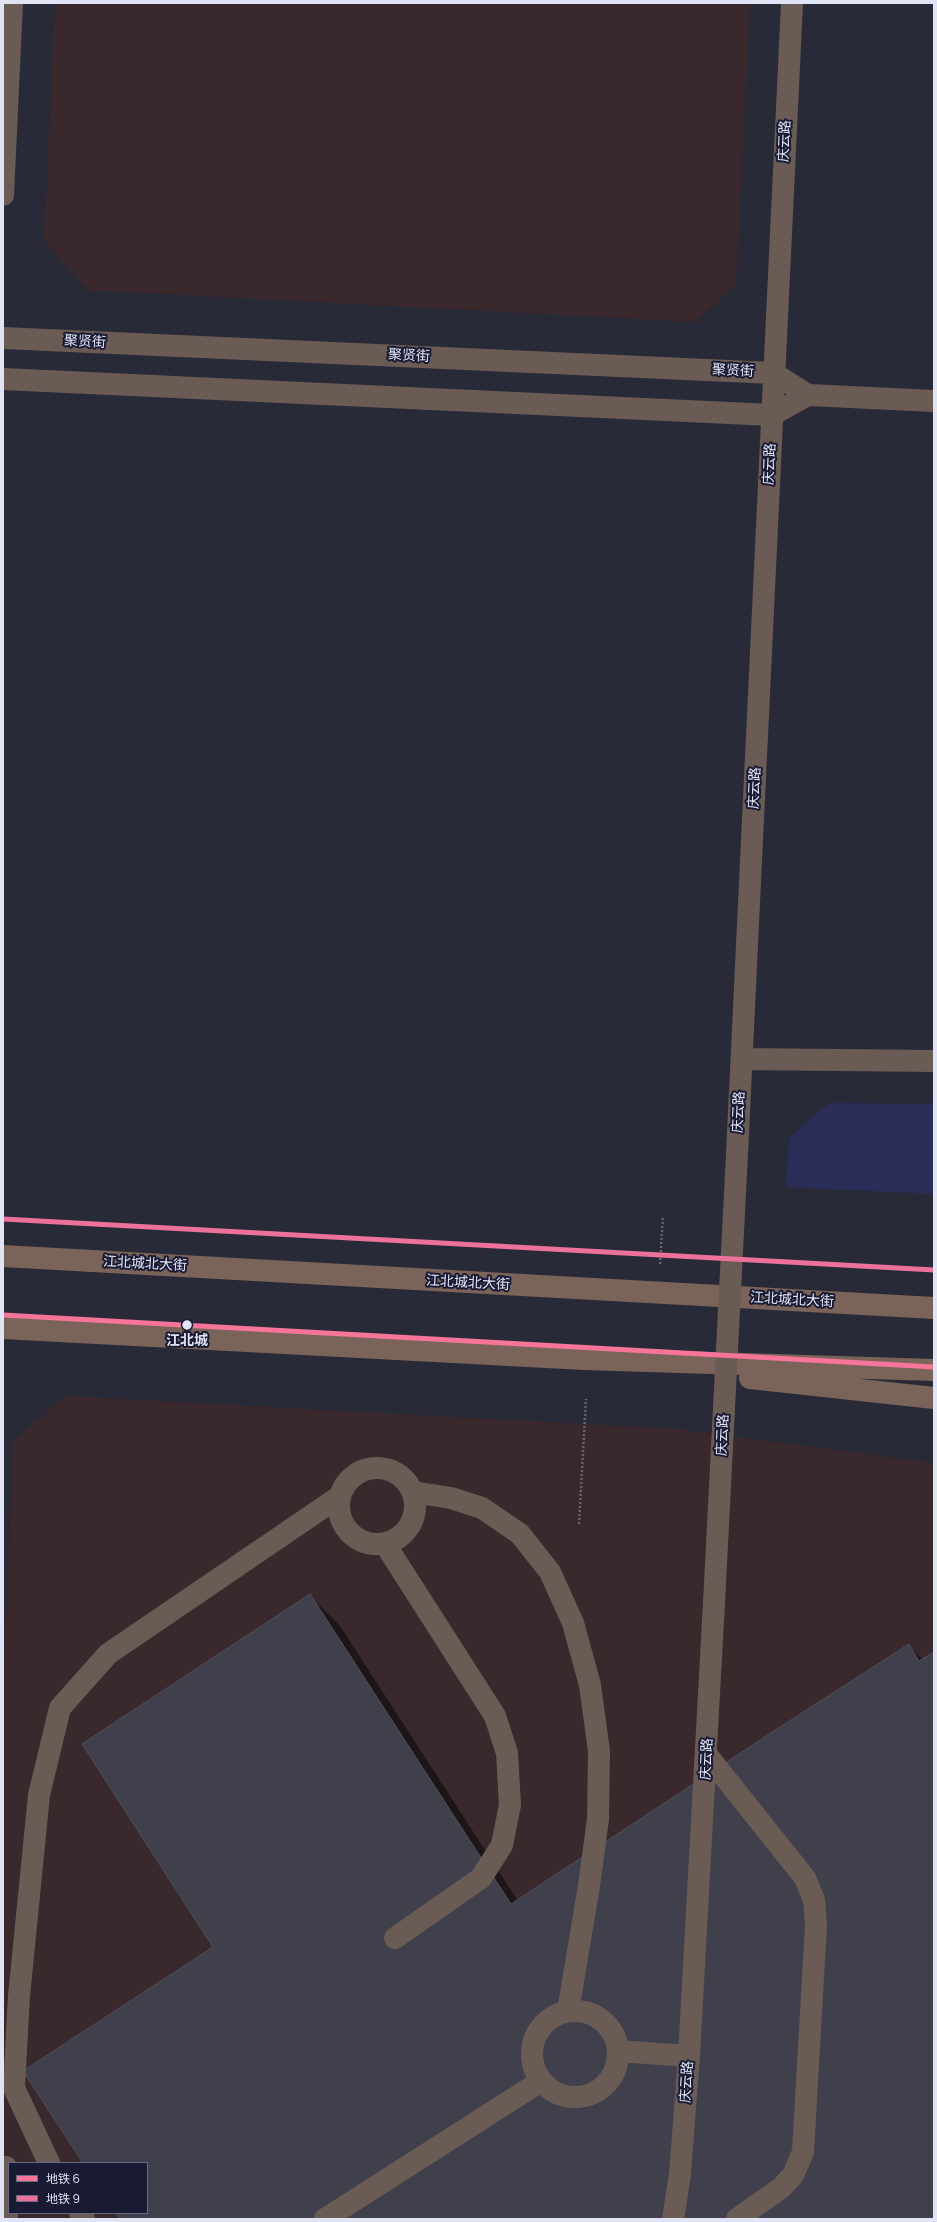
<!DOCTYPE html>
<html>
<head>
<meta charset="utf-8">
<style>
	body { margin:0 }
	#map { position:relative; width:937px; height:2222px; overflow:hidden; background:#282a38; font-family:Manrope,"Noto Sans SC",sans-serif }
	canvas { display:block }
	.frame { position:absolute; inset:0; border:4px solid #e1e4f5; pointer-events:none }
	.legend { position:absolute; left:8px; top:2162px; width:140px; height:52px; box-sizing:border-box; background:#191a34; border:1px solid #696b81; margin:0; padding:5px 7px; list-style:none; font-size:12px; color:#e1e4f5 }
	.legend li { display:flex; align-items:center; gap:8px; height:20px }
	.legend b { width:20px; border:1px solid #696b81 }
</style>
</head>
<body>
<div id="map">
<canvas width="937" height="2222"></canvas>
<div class="frame"></div>
<ul class="legend">
<li><b style="height:5px;background:#f67599"></b>地铁 6</li>
<li><b style="height:5px;background:#ec7299"></b>地铁 9</li>
</ul>
</div>
<script>
const context = document.querySelector('canvas').getContext('2d');
context.lineJoin = 'round';
function fill(path, color) { context.fillStyle = color; context.fill(path, 'evenodd'); }
const poly = rows => new Path2D(rows.map(r => 'M' + r).join(''));
function trace(path, color, width, dash) { context.strokeStyle = color; context.lineWidth = width; context.lineCap = dash ? 'butt' : 'round'; context.setLineDash(dash || []); context.stroke(path); }
function label(font, color, halo, rows, align = 'center') {
  context.font = font + ' Manrope,"Noto Sans SC",sans-serif'; context.lineWidth = 4; context.setLineDash([]); context.textBaseline = 'middle'; context.strokeStyle = halo; context.fillStyle = color; for (const [text, x, y, turn = 0] of rows) {
    context.save(); context.translate(x, y); context.rotate((+turn || 0) * Math.PI / 180); context.textAlign = isNaN(turn) ? turn : align; if (halo) context.strokeText(text, 0, 0); context.fillText(text, 0, 0); context.restore();
  }
}
fill(poly([
	[55,3,750,3,736,285,695,322,88,290,44,241],
	[64,1396,677,1429,934,1463,934,2219,3,2219,3,1692,13,1442],
	[9,2163,147,2163,147,2213,9,2213]
]), '#39282c');
fill(poly([
	[829,1103,934,1104,934,1194,786,1187,789,1138]
]), '#2b2d59');
fill(poly([
	[310,1596,340,1626,518,1901,909,1646,923,1660,934,1653,934,2219,121,2219,117,2213,147,2213,147,2163,84,2163,215,1947]
]), '#0007');
const building = poly([
	[310,1594,511,1904,777,1729,909,1644,919,1661,934,1652,934,2219,119,2219,116,2213,147,2213,147,2163,83,2163,23,2071,213,1947,82,1744,310,1594]
]);
fill(building, '#3f404c');
trace(building, '#4f505d', 1);
trace(poly([
	[660,1264,663,1216],
	[579,1524,586,1399]
]), '#6e6565', 2.5, [2, 2]);
trace(poly([
	[3,195,12,3],
	[3,338,773,373,808,395,772,415,3,379],
	[808,395,934,401],
	[742,1059,934,1061],
	[737,1154,792,3],
	'339 1506a38 38 0 1 1 76 0a38 38 0 1 1-76 0Z',
	[413,1492,451,1498,482,1508,520,1534,550,1572,573,1623,590,1685,599,1751,598,1819,589,1886,568,2011],
	[385,1544,495,1716,507,1753,510,1805,502,1845,481,1878,395,1938],
	[707,1755,805,1878,814,1900,816,1925,803,2152,793,2175,781,2188,737,2219],
	'532 2054a43 43 0 1 1 86 0a43 43 0 1 1-86 0Z',
	[618,2051,689,2056],
	[49,2163,14,2088,19,1996,39,1795,60,1708,108,1654,340,1496],
	[6,2167,7,2219],
	[80,2213,84,2219],
	[325,2219,541,2081],
	[673,2219,680,2174,689,2056,714,1603]
]), '#6a5b55', 22);
trace(poly([
	[3,1256,934,1308],
	[3,1328,584,1359,934,1370],
	[750,1378,934,1398]
]), '#7a6359', 22);
trace(poly([
	[714,1603,737,1154]
]), '#6a5b55', 22);
trace(poly([
	[3,1315,934,1367]
]), '#f67599', 5);
trace(poly([
	[3,1219,934,1270]
]), '#ec7299', 5);
for (const [x, y, r, color] of [
	[187,1325,5.5,"#e1e4f5"]
]) { const dot = new Path2D(); dot.arc(x, y, r, 0, 2 * Math.PI); context.fillStyle = color; context.fill(dot); trace(dot, '#191a34', 1.5); }
label('14px', '#e1e4f5', '#191a34', [
	["庆云路",785,141,-87],
	["聚贤街",85,342,3],
	["聚贤街",409,356,3],
	["聚贤街",733,371,3],
	["庆云路",770,464,-87],
	["庆云路",755,788,-87],
	["庆云路",739,1112,-87],
	["江北城北大街",145,1264,3],
	["江北城北大街",468,1283,3],
	["江北城北大街",792,1300,3],
	["庆云路",723,1435,-87],
	["庆云路",707,1759,-87],
	["庆云路",687,2082,-86]
]);
label('bold 14px', '#e1e4f5', '#191a34', [
	["江北城",187,1341]
]);
</script>
</body>
</html>
